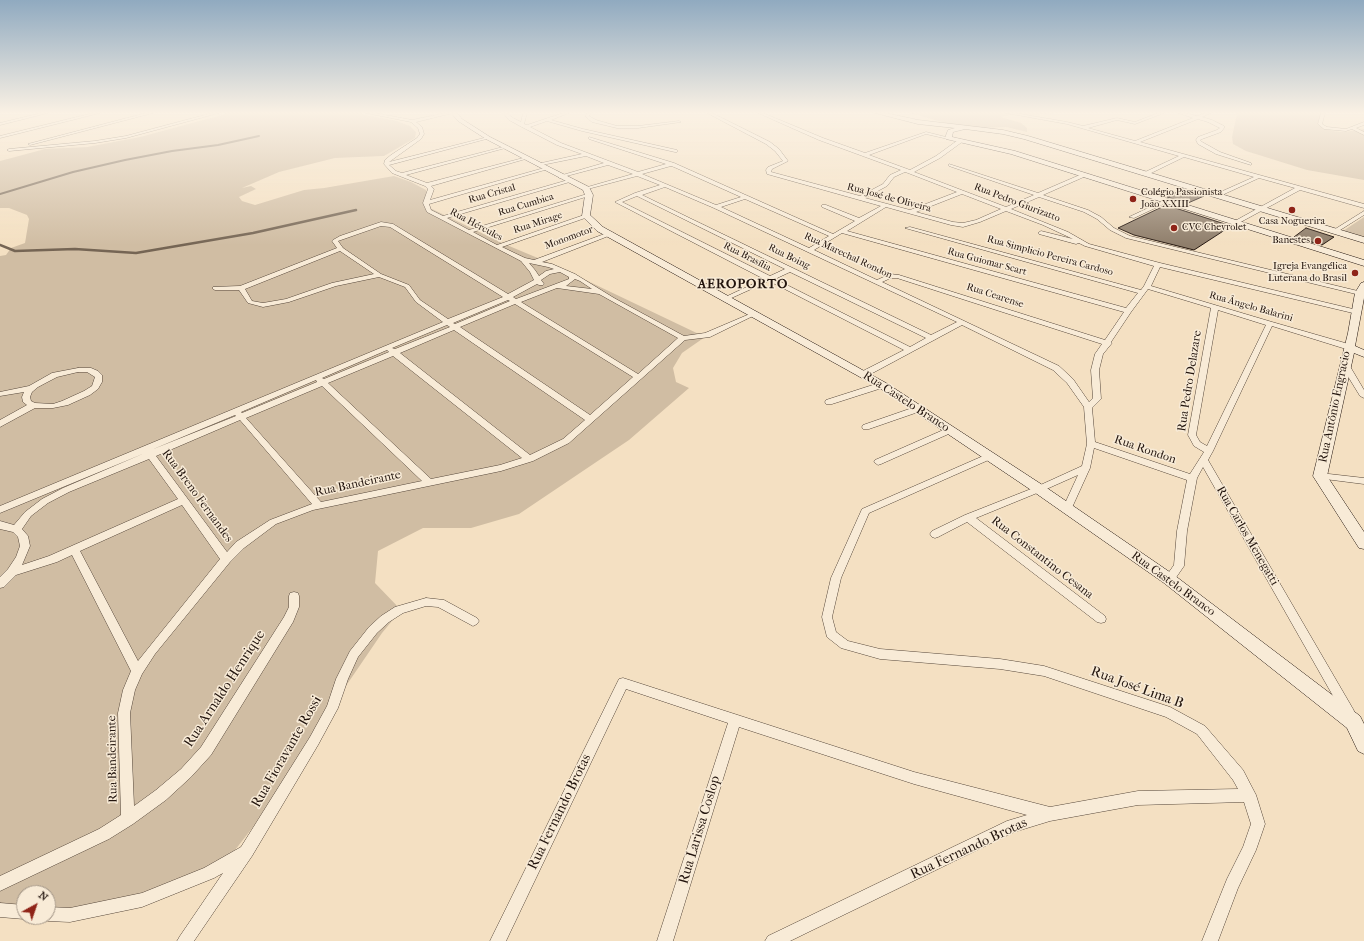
<!DOCTYPE html>
<html>
<head>
<meta charset="utf-8">
<style>
	body { margin:0 }
	#map { position:relative; width:1364px; height:941px; overflow:hidden; background:#f4e0c2; font-family:"IM FELL French Canon",serif }
	canvas { display:block }
	.north { position:absolute; left:16px; top:885px; width:40px; height:40px; box-sizing:border-box; background:#f8ebd7; border:1px solid #a29586; border-radius:50%; rotate:40deg; font-size:11px; font-weight:700; line-height:16px; text-align:center; color:#22140d }
	.north::after { content:''; display:block; margin:auto; width:14px; height:18px; background:#8f2418; clip-path:polygon(50% 0,100% 100%,50% 72%,0 100%) }
</style>
</head>
<body>
<div id="map">
<canvas width="1364" height="941"></canvas>
<div class="north">N</div>
</div>
<script>
const context = document.querySelector('canvas').getContext('2d');
context.lineJoin = 'round';
function fill(path, color) { context.fillStyle = color; context.fill(path, 'evenodd'); }
const poly = rows => new Path2D(rows.map(r => 'M' + r).join(''));
function trace(path, color, width, dash) { context.strokeStyle = color; context.lineWidth = width; context.lineCap = dash ? 'butt' : 'round'; context.setLineDash(dash || []); context.stroke(path); }
function label(font, color, halo, rows, align = 'center') {
  context.font = font + ' "IM FELL French Canon",serif'; context.lineWidth = 3; context.setLineDash([]); context.textBaseline = 'middle'; context.strokeStyle = halo; context.fillStyle = color; for (const [text, x, y, turn = 0] of rows) {
    context.save(); context.translate(x, y); context.rotate((+turn || 0) * Math.PI / 180); context.textAlign = isNaN(turn) ? turn : align; if (halo) context.strokeText(text, 0, 0); context.fillText(text, 0, 0); context.restore();
  }
}
fill(poly([
	[229,113,357,113,397,121,410,126,416,132,415,138,384,156,335,158,279,172,242,188,251,186,256,189,239,197,242,201,255,205,304,190,324,188,394,176,411,182,426,190,430,208,502,243,552,264,705,337,682,353,673,368,676,382,689,388,629,440,519,514,471,528,423,528,378,551,375,583,401,610,382,633,337,699,253,827,235,850,207,873,93,911,48,910,48,893,24,893,24,909,0,908,0,256,6,255,11,248,25,243,29,219,27,215,9,208,0,208,0,161,45,149,87,147,140,137],
	[910,113,1053,113,1036,115,1012,115,1001,117,1021,123,1027,128,1027,132,1006,127,985,128,952,125],
	[1237,113,1323,113,1325,114,1321,123,1324,127,1332,131,1344,132,1364,129,1364,180,1307,170,1246,151,1233,144,1232,137],
	[1364,217,1364,237,1343,231]
]), '#d0bda3');
trace(poly([
	[0,194,73,172,125,160,172,151,218,145,259,136]
]), '#756554', 2);
trace(poly([
	[0,245,15,251,75,249,136,253,253,233,356,210]
]), '#756554', 2.5);
const building = poly([
	[1183,189,1204,196,1188,203,1167,197,1183,189],
	[1166,205,1231,226,1194,250,1134,235,1118,228,1166,205],
	[1306,228,1334,237,1322,245,1294,237,1306,228]
]);
fill(building, '#8f7e6b');
trace(building, '#22140d', 1);
const street = poly([
	[41,113,48,113,0,125,0,123,41,113],
	[93,113,100,113,0,138,0,136,93,113],
	[146,113,153,113,30,145,28,144,146,113],
	[212,113,219,113,126,138,95,143,9,151,7,150,9,149,95,141,126,136,212,113],
	[366,113,375,113,412,120,445,113,453,113,416,122,422,127,424,134,421,139,389,162,488,137,490,138,389,165,396,171,402,173,507,146,509,147,406,175,427,183,527,157,529,158,431,186,434,189,430,200,544,168,548,169,429,204,431,210,443,216,568,180,573,181,447,218,469,230,587,194,592,195,473,232,497,245,584,215,588,215,588,217,502,247,525,258,534,260,607,233,611,233,611,235,542,262,552,264,575,274,614,298,684,336,705,333,752,313,754,312,757,314,710,337,685,340,569,443,533,461,501,471,313,510,276,524,244,548,230,562,155,654,142,674,135,690,130,713,134,806,156,790,181,769,201,747,284,617,289,607,289,596,290,593,294,592,298,593,299,596,299,607,293,622,211,755,191,777,166,800,133,824,109,839,0,891,0,876,99,829,121,815,118,713,123,690,131,671,72,555,57,562,16,575,4,587,0,588,0,577,8,569,16,557,20,546,18,537,13,532,0,529,0,521,14,525,25,512,42,499,63,488,145,453,0,513,0,506,443,322,416,302,405,287,379,277,336,286,289,302,263,307,248,303,239,290,215,290,213,289,213,287,240,286,337,248,332,241,333,240,340,236,381,222,393,224,508,294,534,280,530,272,521,261,427,212,423,203,428,189,425,186,392,173,384,164,385,160,391,155,417,138,420,134,418,128,411,122,366,113],
	[381,226,390,227,503,297,448,319,420,300,409,285,381,274,343,248,338,241,381,226],
	[340,251,374,274,332,283,286,299,263,303,252,301,245,289,340,251],
	[529,263,548,267,554,269,546,271,539,276,535,270,529,263],
	[560,272,569,277,569,279,516,299,513,297,537,284,539,285,543,285,544,284,541,280,550,274,560,272],
	[575,279,580,281,592,289,566,286,575,279],
	[557,288,599,294,678,338,638,374,521,302,557,288],
	[508,300,510,301,455,324,453,323,508,300],
	[515,304,633,377,590,415,460,327,515,304],
	[447,325,450,327,395,349,392,348,447,325],
	[454,330,585,420,563,439,530,455,400,353,454,330],
	[387,350,389,352,324,379,322,378,387,350],
	[393,356,522,458,500,465,431,479,328,383,393,356],
	[316,380,317,382,242,413,241,412,316,380],
	[322,386,422,481,321,502,246,418,322,386],
	[235,415,236,416,151,450,235,415],
	[240,420,312,504,270,520,236,542,227,552,156,456,240,420],
	[149,459,178,499,49,556,22,565,30,546,28,536,22,529,31,516,48,503,69,492,149,459],
	[182,505,220,559,138,661,80,551,182,505],
	[503,113,507,113,513,118,521,122,523,113,527,113,524,124,527,125,563,113,569,113,551,120,583,129,677,150,677,152,675,152,582,131,547,121,530,127,561,143,638,172,666,164,589,139,589,137,674,163,833,234,855,221,822,207,822,205,826,205,859,218,881,206,767,174,766,170,768,167,783,161,775,151,766,144,707,113,712,113,770,142,779,149,788,161,772,169,771,172,860,196,883,184,890,175,901,170,819,140,758,113,763,113,823,138,865,153,926,132,950,138,948,139,926,134,869,155,910,170,936,156,958,140,962,140,962,142,940,158,914,172,1006,207,1034,195,949,166,949,164,1038,193,1082,174,1086,174,1086,176,1043,195,1088,210,1101,217,1114,228,1130,236,1362,292,1362,294,1360,295,1126,238,1110,230,1097,219,1084,212,1039,197,1011,209,1068,232,1089,244,1160,263,1357,310,1360,312,1357,314,1160,267,1151,286,1272,322,1352,345,1353,347,1352,349,1346,349,1272,326,1213,451,1208,460,1353,709,1355,713,1353,717,1349,719,1345,717,1203,467,1197,478,1187,531,1184,566,1173,582,1169,583,1165,582,1164,579,1174,565,1177,531,1187,480,1094,448,1090,468,1070,512,1067,513,1064,512,1062,510,1078,475,1042,491,976,518,1105,616,1106,619,1105,622,1101,623,1097,622,967,522,938,537,935,538,932,537,930,534,932,531,965,515,1036,487,1082,466,1087,444,1084,407,1067,383,1053,370,962,325,867,376,861,376,860,374,861,372,904,350,769,281,727,300,723,300,723,298,764,279,615,202,635,193,660,185,637,176,584,190,584,188,633,174,608,165,559,178,559,176,604,163,586,156,537,166,537,164,582,154,557,145,520,126,509,120,503,113],
	[671,166,674,167,741,197,716,205,642,174,671,166],
	[905,172,908,173,957,192,910,210,865,198,887,186,894,177,905,172],
	[665,187,714,208,957,322,931,335,642,195,665,187],
	[962,194,1001,209,976,220,963,223,953,222,916,212,962,194],
	[637,196,785,269,770,276,622,202,637,196],
	[745,199,829,236,809,248,721,207,745,199],
	[886,207,951,225,963,227,980,222,1006,211,1043,225,1073,239,1041,231,1038,233,1039,234,1076,244,1079,243,1085,246,1154,266,1144,286,1141,290,910,227,905,228,1138,293,1126,308,847,231,886,207],
	[842,233,1124,312,1105,340,899,275,890,274,877,280,814,250,842,233],
	[790,272,926,338,910,347,775,279,790,272],
	[891,278,897,278,1102,344,1095,354,1091,370,1093,398,1089,402,1073,379,1059,366,882,282,891,278],
	[1148,289,1211,308,1188,435,1194,446,1204,452,1190,474,1095,442,1092,408,1101,399,1099,370,1103,354,1112,343,1111,342,1131,312,1148,289],
	[1218,310,1266,325,1207,446,1200,442,1196,435,1218,310],
	[587,113,591,113,589,116,596,120,617,126,638,126,679,121,681,122,638,128,617,128,592,122,585,116,587,113],
	[1006,113,1015,113,1067,122,1083,126,1117,118,1135,122,1158,113,1164,113,1135,124,1117,120,1088,128,1135,141,1193,118,1178,113,1185,113,1197,116,1205,113,1211,113,1202,117,1212,120,1224,126,1224,128,1221,132,1202,139,1200,140,1202,142,1220,152,1251,163,1251,165,1216,154,1198,144,1196,140,1198,137,1217,130,1220,128,1208,122,1198,119,1140,142,1364,204,1364,208,1300,190,1237,224,1233,224,1233,222,1295,188,1259,178,1220,196,1216,196,1216,194,1254,177,1184,157,1147,175,1143,175,1143,173,1179,156,1067,124,1006,113],
	[1321,113,1325,113,1322,124,1327,127,1346,129,1364,122,1364,125,1356,128,1364,132,1364,135,1352,129,1346,131,1324,129,1318,124,1321,113],
	[1165,200,1170,201,1134,218,1129,217,1165,200],
	[1364,211,1364,215,1337,232,1332,231,1364,211],
	[1342,363,1348,363,1364,390,1364,398,1360,396,1341,365,1342,363],
	[78,368,91,368,98,371,102,375,102,382,98,389,90,395,68,405,53,408,35,408,0,427,0,420,27,405,23,402,22,397,24,392,0,396,0,392,29,386,52,373,78,368],
	[78,372,87,372,95,377,92,386,84,391,62,401,53,404,35,403,31,401,30,397,32,392,38,387,57,377,78,372],
	[879,383,885,383,886,385,885,387,832,404,826,404,825,402,826,400,879,383],
	[915,407,921,407,922,409,921,411,869,429,863,429,862,427,863,425,915,407],
	[950,427,953,428,954,430,953,432,881,464,878,465,874,462,875,460,950,427],
	[990,453,994,456,993,458,869,513,841,578,832,617,836,632,848,641,880,649,1000,659,1044,666,1170,707,1205,726,1243,770,1256,795,1265,824,1256,850,1238,888,1218,941,1202,941,1227,879,1243,847,1251,824,1244,802,1138,805,1050,821,1014,832,790,941,765,941,768,936,1007,821,1027,815,914,784,739,727,673,941,657,941,728,723,626,689,506,941,490,941,619,679,623,678,914,772,1050,807,1138,791,1238,789,1233,780,1197,734,1166,717,1044,676,1000,669,880,659,841,648,827,637,822,617,831,578,862,509,990,453],
	[1320,473,1364,478,1364,484,1317,478,1315,476,1320,473],
	[426,598,444,600,477,618,479,621,477,624,473,626,438,607,426,606,403,613,389,622,377,633,358,657,348,679,338,708,318,745,252,856,194,941,177,941,180,936,223,873,214,878,142,907,70,922,48,921,43,919,42,917,48,917,48,907,70,908,142,893,204,868,241,847,310,737,327,706,336,679,350,651,369,627,381,616,395,607,426,598],
	[0,903,24,905,24,917,29,917,24,919,0,917,0,903]
]);
const secondary = poly([
	[451,113,457,113,462,119,490,137,589,187,593,195,590,215,603,227,886,383,1044,486,1174,575,1360,716,1364,724,1364,754,1358,751,1347,728,1164,583,1034,492,878,387,597,231,582,216,585,195,583,190,486,139,458,121,451,113],
	[875,113,886,113,918,120,1003,130,1028,136,1364,237,1364,243,1024,139,1003,134,965,129,953,132,952,137,1015,151,1364,260,1364,266,1011,154,946,139,945,138,948,130,955,128,918,124,875,113],
	[1364,282,1364,298,1355,346,1364,350,1364,357,1354,353,1327,476,1364,532,1364,549,1359,548,1313,476,1348,333,1355,293,1361,283,1364,282]
]);
trace(street, '#56473a', 1);
trace(secondary, '#22140d', 1);
fill(street, '#f8ebd7');
fill(secondary, '#f8ebd7');
const sky = context.createLinearGradient(0, 0, 0, 245);
sky.addColorStop(0, '#90aac0');
sky.addColorStop(0.46, '#faf1e4');
sky.addColorStop(1, '#faf1e400');
context.fillStyle = sky;
context.fillRect(0, 0, 1364, 245);
for (const [x, y, r, color] of [
	[1133,199,4,"#8f2418"],
	[1292,210,4,"#8f2418"],
	[1174,228,4,"#8f2418"],
	[1318,241,4,"#8f2418"],
	[1355,273,4,"#8f2418"]
]) { const dot = new Path2D(); dot.arc(x, y, r, 0, 2 * Math.PI); context.fillStyle = color; context.fill(dot); trace(dot, '#f8ebd7', 1.5); }
label('10px', '#22140d', '#f8ebd7', [
	["Colégio Passionista",1141,193],
	["João XXIII",1141,205],
	["Casa Noguerira",1292,222,"center"],
	["CVC Chevrolet",1182,228],
	["Banestes",1310,241,"right"],
	["Igreja Evangélica",1347,267,"right"],
	["Luterana do Brasil",1347,279,"right"]
], 'left');
label('10px', '#22140d', '#f8ebd7', [
	["Rua Cristal",492,194,-16],
	["Rua José de Oliveira",889,198,15],
	["Rua Pedro Giurizatto",1017,203,21],
	["Rua Cumbica",526,205,-17],
	["Rua Mirage",538,223,-18],
	["Rua Hércules",476,225,28],
	["Monomotor",569,238,-20],
	["Rua Marechal Rondon",848,256,25],
	["Rua Simplicio Pereira Cardoso",1050,256,15],
	["Rua Brasília",747,257,27],
	["Rua Boing",789,257,26],
	["Rua Guiomar Scart",987,262,15],
	["Rua Cearense",995,296,18],
	["Rua Ângelo Balarini",1251,307,16]
]);
label('12px', '#22140d', '#f8ebd7', [
	["Rua Pedro Delazare",1190,381,-81],
	["Rua Castelo Branco",906,402,33],
	["Rua Antônio Engracio",1335,407,-78],
	["Rua Rondon",1145,450,19],
	["Rua Bandeirante",358,484,-12],
	["Rua Breno Fernandes",197,496,54],
	["Rua Carlos Menegatti",1247,536,60],
	["Rua Constantino Cesana",1042,558,38],
	["Rua Castelo Branco",1173,584,36],
	["Rua Bandeirante",113,759,-91]
]);
context.letterSpacing = '1px';
label('bold 13px', '#22140d', '#f8ebd7', [
	["AEROPORTO",743,285]
]);
context.letterSpacing = '0px';
label('14px', '#22140d', '#f8ebd7', [
	["Rua José Lima B",1137,688,20],
	["Rua Arnaldo Henrique",225,689,-57],
	["Rua Fioravante Rossi",287,752,-60],
	["Rua Fernando Brotas",560,812,-64],
	["Rua Larissa Coslop",700,830,-73],
	["Rua Fernando Brotas",969,849,-25]
]);
</script>
</body>
</html>
